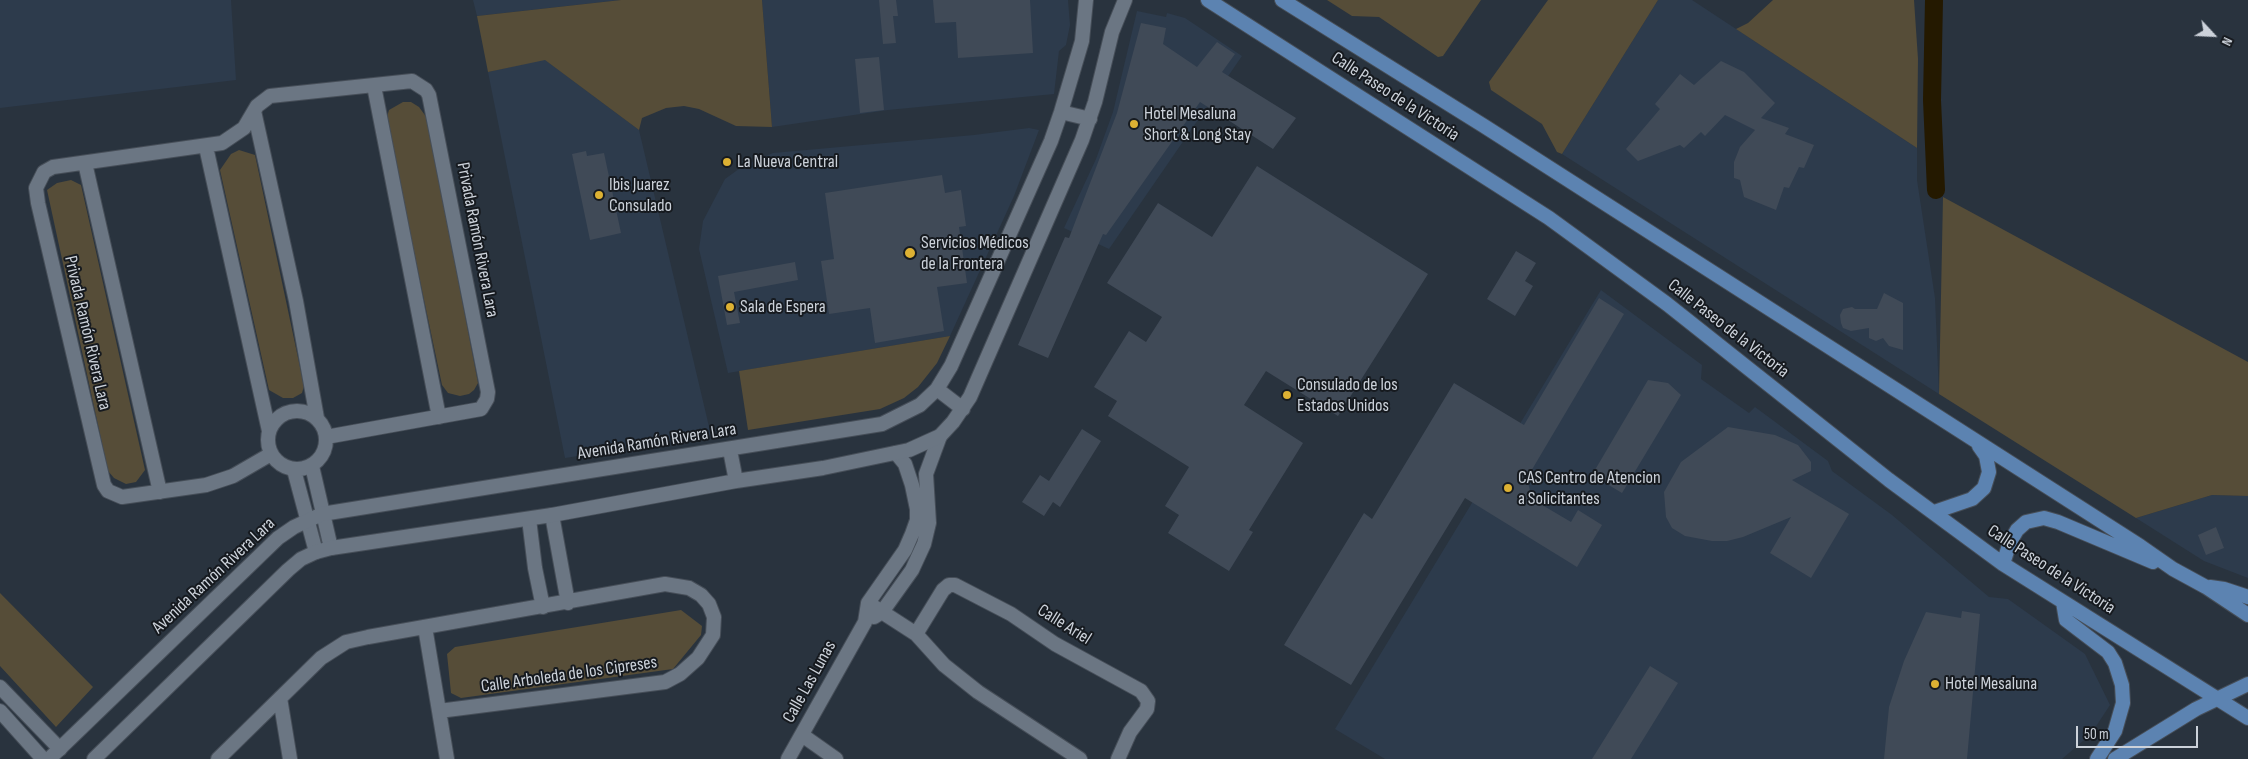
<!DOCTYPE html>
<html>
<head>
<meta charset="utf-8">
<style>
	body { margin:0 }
	#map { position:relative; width:2248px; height:759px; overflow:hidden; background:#29333e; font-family:"Sofia Sans Condensed",sans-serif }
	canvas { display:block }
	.north { position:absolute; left:2188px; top:10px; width:50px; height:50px; -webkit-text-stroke:4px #161a1f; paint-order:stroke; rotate:115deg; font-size:14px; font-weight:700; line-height:20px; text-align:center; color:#ccd2da }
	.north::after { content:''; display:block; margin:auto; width:18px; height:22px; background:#ccd2da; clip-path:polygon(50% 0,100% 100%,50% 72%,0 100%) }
	.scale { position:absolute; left:2076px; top:726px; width:122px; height:22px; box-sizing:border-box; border:2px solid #ccd2da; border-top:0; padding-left:6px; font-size:15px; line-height:18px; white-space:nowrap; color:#ccd2da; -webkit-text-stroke:4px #161a1f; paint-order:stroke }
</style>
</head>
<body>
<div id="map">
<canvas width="2248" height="759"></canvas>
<div class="north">N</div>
<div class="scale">50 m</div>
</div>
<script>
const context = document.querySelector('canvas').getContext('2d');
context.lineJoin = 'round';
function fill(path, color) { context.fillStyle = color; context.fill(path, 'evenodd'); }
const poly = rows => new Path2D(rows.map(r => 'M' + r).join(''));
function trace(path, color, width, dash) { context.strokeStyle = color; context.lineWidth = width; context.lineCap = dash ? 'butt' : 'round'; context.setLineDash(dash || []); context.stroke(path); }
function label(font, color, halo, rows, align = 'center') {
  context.font = font + ' "Sofia Sans Condensed",sans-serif'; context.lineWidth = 4; context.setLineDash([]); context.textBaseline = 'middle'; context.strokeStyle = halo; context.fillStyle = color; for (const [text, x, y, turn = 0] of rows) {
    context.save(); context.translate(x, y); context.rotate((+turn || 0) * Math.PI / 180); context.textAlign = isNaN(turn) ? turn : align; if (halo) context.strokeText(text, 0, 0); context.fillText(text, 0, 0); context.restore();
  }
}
fill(poly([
	[0,0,231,0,236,80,0,108],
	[473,0,621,0,477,16],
	[762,0,1068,0,1070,25,1066,45,1059,51,1054,94,888,110,772,127],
	[1658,0,1692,0,1917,148,1917,180,1935,298,1939,394,1562,154],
	[1137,11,1166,17,1167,13,1185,18,1242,56,1109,249,1064,228,1096,159,1113,112],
	[544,59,639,130,711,435,565,458,488,72],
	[1029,128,1039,130,1014,196,950,336,728,373,699,249,703,221,725,179,743,166,773,153,974,135],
	[1601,290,1702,365,1701,379,1749,413,1755,407,1828,461,1832,471,1892,515,1989,597,2008,599,2085,654,2110,705,2091,734,2062,759,1385,759,1335,729],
	[2212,495,2248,496,2248,578,2204,561,2136,518]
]), '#2d3b4c');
fill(poly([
	[621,0,762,0,772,127,736,126,699,109,684,106,666,108,642,118,639,130,545,60,488,72,477,16],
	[1327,0,1481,0,1443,56,1438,57,1379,17,1352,16],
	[1548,0,1658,0,1562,154,1557,152,1542,124,1491,90,1489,82],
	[1773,0,1914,0,1918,59,1917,148,1736,29,1748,23],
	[403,102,411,102,419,107,427,118,478,383,474,390,469,394,460,396,448,393,442,385,386,120,389,110],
	[239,150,255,155,304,386,302,393,293,398,283,398,269,390,220,170,231,154],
	[71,180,81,185,145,470,136,482,126,484,114,478,108,471,47,190,57,183],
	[1943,197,2248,362,2248,496,2212,495,2136,518,1939,394],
	[950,336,937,363,918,387,904,398,880,409,748,430,739,371],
	[0,593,93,687,56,727,0,666],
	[681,610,702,626,701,635,673,669,461,698,451,693,447,654,455,647]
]), '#564d38');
trace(poly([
	[1934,0,1932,100,1936,190]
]), '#241900', 18);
fill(poly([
	[879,0,896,0,898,16,893,16,896,43,883,44],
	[933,0,1030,0,1033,53,958,58,956,22,935,23],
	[1141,23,1166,28,1163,44,1197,67,1217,42,1235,54,1222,72,1296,118,1273,149,1200,102,1106,235,1103,234,1048,358,1018,345,1065,237,1069,238,1117,113],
	[879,57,884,110,860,113,855,59],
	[1721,61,1744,72,1775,103,1761,118,1789,128,1785,134,1814,145,1804,168,1799,167,1789,188,1784,187,1776,210,1744,197,1740,180,1734,178,1734,162,1740,147,1755,130,1725,115,1705,136,1701,132,1684,148,1680,145,1638,161,1626,149,1660,109,1655,104,1680,74,1694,85],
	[586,151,587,156,604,153,621,233,590,240,572,154],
	[1257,166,1428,274,1338,416,1266,371,1244,405,1303,443,1249,530,1253,532,1229,571,1168,533,1179,515,1165,506,1189,467,1108,416,1117,401,1094,387,1129,331,1146,342,1162,317,1107,283,1158,203,1212,237],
	[942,175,945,193,961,190,966,226,959,227,967,283,937,287,944,331,875,343,870,308,829,314,821,261,834,259,825,193],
	[1516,251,1536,263,1525,281,1533,286,1515,316,1487,299],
	[795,262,798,280,734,292,740,323,727,325,718,276],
	[1884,293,1903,303,1903,350,1889,346,1883,338,1876,341,1869,338,1869,328,1851,331,1843,328,1841,323,1840,315,1843,309,1852,307,1855,309,1877,309],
	[1599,298,1624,314,1527,478,1532,499,1571,522,1578,510,1602,525,1577,567,1465,498,1351,685,1284,645,1364,513,1372,519,1454,383,1524,425],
	[1648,380,1668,383,1681,395,1622,493,1592,475],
	[1728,427,1775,435,1798,445,1811,462,1811,471,1792,480,1849,514,1811,578,1770,553,1791,517,1743,537,1727,541,1712,541,1685,536,1672,528,1666,517,1664,492,1681,462],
	[1082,429,1101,441,1060,507,1053,502,1044,516,1022,502,1040,475,1049,481],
	[2216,527,2224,548,2206,555,2198,535],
	[1962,611,1980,614,1967,759,1884,759,1889,707,1904,661,1926,612,1961,618],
	[1650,666,1678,683,1631,759,1592,759]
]), '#404a57');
const minor = poly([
	[374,86,439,417],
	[254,111,296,301,317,418],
	[206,147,269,431],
	[85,163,160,492],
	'268 440a29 29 0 1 1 58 0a29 29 0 1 1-58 0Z',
	[271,454,233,476,206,485,122,497,108,491,104,485,38,203,36,188,44,172,53,167,222,143,244,128,257,106,270,96,412,81,426,90,429,95,488,392,487,399,481,409,326,437],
	[312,466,331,548],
	[294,470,316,552],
	[552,515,568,603],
	[529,519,535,568,543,607],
	[868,603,916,634,944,665,978,692,1080,759],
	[874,617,882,612,912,570,924,544,929,523,926,474,940,436],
	[425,627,447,759],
	[916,634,943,590,949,585,955,585,1011,614,1055,644,1141,691,1148,701,1147,709,1130,732,1118,759],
	[0,687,60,749],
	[280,698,290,759],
	[0,711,43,759],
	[802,735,836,759],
	[218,759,321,658,346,642,368,637,665,584,689,588,701,595,709,604,714,617,713,635,698,658,680,674,665,682,439,711],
	[788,759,865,622,868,603,905,550,912,534,917,520,917,509,912,485,905,464,896,453]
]);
const tertiary = poly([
	[1061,112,1090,119],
	[937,389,963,409],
	[730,450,736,481],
	[49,759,278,538,294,527,322,514,882,424,920,405,937,389,951,366,1051,141,1061,112,1082,41,1086,0],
	[94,759,288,570,301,559,316,552,331,548,552,515,736,481,823,468,909,450,940,436,953,422,970,397,1082,140,1095,102,1112,32,1125,0]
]);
const primary = poly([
	[1208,0,1549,218,1667,304,1889,480,2003,564,2248,718],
	[1282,0,1484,126,2140,546,2173,569,2206,587,2248,615],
	[1934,512,1972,499,1984,488,1989,472,1986,456,1979,446],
	[2003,564,2010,542,2017,530,2026,522,2044,518,2058,522,2153,562],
	[2210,587,2224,589,2248,597],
	[2063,602,2066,620,2108,652,2115,663,2122,685,2123,703,2115,731,2097,759],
	[2115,759,2196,709,2248,684]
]);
trace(minor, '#464e58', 16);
trace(tertiary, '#464e58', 16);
trace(primary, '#464e58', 16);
trace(minor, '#6b7683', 14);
trace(tertiary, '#6b7683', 14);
trace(primary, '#5c83b1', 14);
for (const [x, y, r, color] of [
	[1134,124,5,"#ddb133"],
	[727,162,5,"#ddb133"],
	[599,195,5,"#ddb133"],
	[910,253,6,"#ddb133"],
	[730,307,5,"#ddb133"],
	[1287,395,5,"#ddb133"],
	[1508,488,5,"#ddb133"],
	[1935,684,5,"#ddb133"]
]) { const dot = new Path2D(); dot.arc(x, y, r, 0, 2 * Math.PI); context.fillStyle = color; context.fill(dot); trace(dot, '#161a1f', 2); }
label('18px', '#ccd2da', '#161a1f', [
	["Calle Paseo de la Victoria",1395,97,33],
	["Privada Ramón Rivera Lara",477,240,79],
	["Calle Paseo de la Victoria",1728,329,38],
	["Privada Ramón Rivera Lara",87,333,77],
	["Avenida Ramón Rivera Lara",657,442,-9],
	["Calle Paseo de la Victoria",2051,570,33],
	["Avenida Ramón Rivera Lara",214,576,-43],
	["Calle Ariel",1064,625,32],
	["Calle Arboleda de los Cipreses",569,675,-8],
	["Calle Las Lunas",810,682,-61]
]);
label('18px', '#ccd2da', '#161a1f', [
	["Hotel Mesaluna",1144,114],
	["Short & Long Stay",1144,135],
	["La Nueva Central",737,162],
	["Ibis Juarez",609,185],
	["Consulado",609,206],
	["Servicios Médicos",921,243],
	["de la Frontera",921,264],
	["Sala de Espera",740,307],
	["Consulado de los",1297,385],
	["Estados Unidos",1297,406],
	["CAS Centro de Atencion",1518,478],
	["a Solicitantes",1518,499],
	["Hotel Mesaluna",1945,684]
], 'left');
</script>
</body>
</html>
